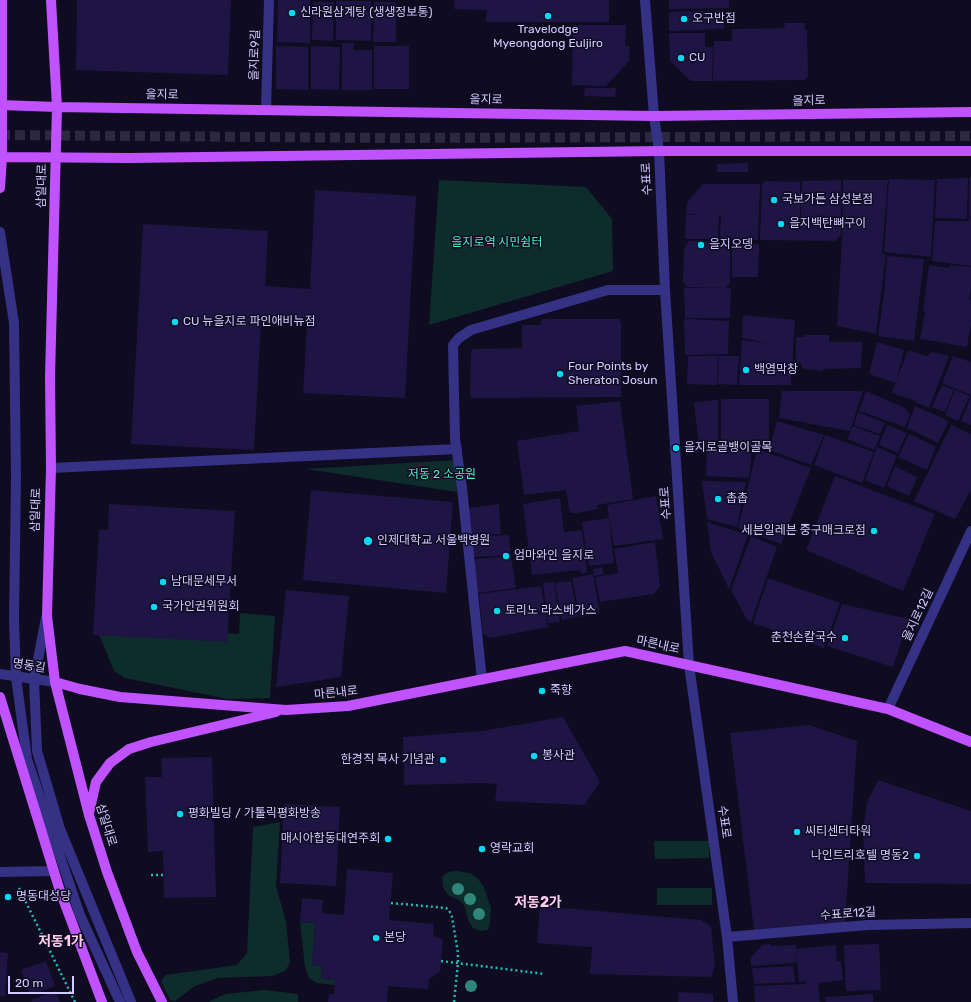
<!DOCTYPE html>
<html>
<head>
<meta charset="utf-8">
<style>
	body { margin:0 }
	#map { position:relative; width:971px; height:1002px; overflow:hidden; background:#0f0b21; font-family:Rubik,sans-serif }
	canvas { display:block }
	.scale { position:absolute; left:8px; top:976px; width:66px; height:18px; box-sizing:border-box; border:2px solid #d2cbff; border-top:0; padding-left:5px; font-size:12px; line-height:14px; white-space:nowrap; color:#d2cbff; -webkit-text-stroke:3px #0f0b21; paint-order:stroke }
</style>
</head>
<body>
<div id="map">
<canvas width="971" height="1002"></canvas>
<div class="scale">20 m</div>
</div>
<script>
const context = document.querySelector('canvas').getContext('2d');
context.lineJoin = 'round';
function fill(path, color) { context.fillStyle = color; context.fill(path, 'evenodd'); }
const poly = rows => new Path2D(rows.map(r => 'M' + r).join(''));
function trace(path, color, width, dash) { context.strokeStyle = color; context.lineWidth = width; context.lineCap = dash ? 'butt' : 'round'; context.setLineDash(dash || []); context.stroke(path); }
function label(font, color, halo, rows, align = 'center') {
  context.font = font + ' Rubik,"Noto Sans KR",sans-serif'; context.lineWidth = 3; context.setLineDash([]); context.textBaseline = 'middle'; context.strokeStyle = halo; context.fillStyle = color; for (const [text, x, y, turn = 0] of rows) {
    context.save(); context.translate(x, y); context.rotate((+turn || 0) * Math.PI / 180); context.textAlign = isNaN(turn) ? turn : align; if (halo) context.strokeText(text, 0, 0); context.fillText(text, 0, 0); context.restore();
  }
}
fill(poly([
	[439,180,586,187,612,219,613,271,429,325],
	[456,460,457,492,306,469],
	[240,613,275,616,270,698,227,699,125,678,114,671,101,639,93,625,239,634],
	[280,822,276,886,286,921,290,963,285,971,272,976,218,978,195,986,175,1001,170,1000,161,981,166,975,237,965,247,953,253,827],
	[654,841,709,841,709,858,655,859],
	[456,871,470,873,478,879,484,887,491,908,490,922,488,930,480,931,473,928,469,922,464,905,459,900,448,895,443,887,442,877,448,872],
	[657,888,712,888,712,905,657,905],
	[300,922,315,923,312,965,322,966,321,979,335,980,335,985,317,983,309,978,305,967],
	[265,990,298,994,298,1002,208,1002,225,994]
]), '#0d2c2b');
fill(poly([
	[77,0,231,0,228,75,76,70],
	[278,0,310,0,310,43,277,42],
	[455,0,609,0,609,22,486,22,487,10,454,9],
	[669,0,729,0,729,8,669,9],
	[336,1,371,1,371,41,336,40],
	[313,2,334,2,333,41,312,40],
	[374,2,396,2,396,42,373,42],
	[723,10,724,29,669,31,669,12],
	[784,23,805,23,805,30,807,30,808,76,805,80,713,81,714,41,732,41,732,29,785,28],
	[573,25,626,25,625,46,630,47,629,61,606,86,572,85],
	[669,33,705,33,705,47,713,47,712,81,691,81,670,61],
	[342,43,354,43,353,50,372,50,372,90,342,90],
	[276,46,308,47,308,90,276,89],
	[311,46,340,47,339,90,311,89],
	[374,46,409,46,409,89,374,89],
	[585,88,616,88,615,97,584,96],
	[748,163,748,172,717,172,717,164],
	[968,178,967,219,935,218,937,179],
	[969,178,971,178,971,266,932,261,935,221,969,221],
	[889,179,935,180,931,257,884,252],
	[841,180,841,234,836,241,760,240,762,184,765,181,800,182,800,229,802,181],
	[843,180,888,180,882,253,886,254,876,334,837,326,842,238],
	[703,184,760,184,758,240,720,239,721,215,719,215,718,239,685,239,686,215,700,215,686,214,687,202],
	[315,190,416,196,405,398,303,393,307,324,261,322,254,450,131,444,143,224,268,231,265,286,310,289],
	[689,241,723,242,730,248,730,283,726,288,687,287,683,282,684,249],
	[732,243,759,244,758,277,732,277],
	[887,256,924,259,914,341,878,336,884,293],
	[929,265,950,268,950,265,971,267,971,290,969,299,971,300,971,323,967,347,920,339,925,312,923,311],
	[684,288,731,288,730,318,685,318],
	[743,315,795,320,791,385,739,385,742,340,769,343,742,338],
	[541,319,619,319,621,323,621,397,472,398,470,396,471,352,473,349,522,348,522,325,541,325],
	[684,319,729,321,728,354,685,355],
	[805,335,829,335,829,342,862,342,861,368,824,369,821,371,804,369,802,367,801,363,796,363,796,337,805,337],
	[877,342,904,350,896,383,869,374],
	[908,350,927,356,932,352,949,356,929,408,915,402,915,401,892,393],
	[688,356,718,356,717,385,687,384],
	[719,356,739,356,737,385,718,384],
	[953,356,971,362,971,395,942,383],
	[942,385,954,390,945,412,932,407],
	[955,390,970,396,958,421,945,415],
	[782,391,863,391,850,431,779,418],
	[866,391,905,408,910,415,905,427,859,411],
	[971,397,971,425,961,421],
	[721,399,769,399,769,445,721,445],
	[718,400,718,446,699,445,694,402],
	[620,401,633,499,597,505,598,509,577,513,570,513,566,490,524,495,517,441,579,431,576,406],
	[915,406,949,421,938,443,907,428],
	[858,412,885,423,880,434,854,425],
	[777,421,824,435,811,465,769,450],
	[887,425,907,433,898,453,879,445],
	[951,425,971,434,971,490,955,519,914,501],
	[853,426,880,436,874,450,847,439],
	[909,434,936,447,927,470,898,457],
	[825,435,874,452,862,483,814,465],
	[877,447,897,456,884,488,865,480],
	[757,449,811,468,781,544,738,528],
	[707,450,752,451,749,478,706,476],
	[895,466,917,477,909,496,887,486],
	[835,476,935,514,903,591,806,550],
	[702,481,746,482,737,527,707,519],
	[311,490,453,502,446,593,303,580],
	[656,496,663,539,614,546,607,505],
	[560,498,564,532,580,530,582,531,587,570,586,573,582,574,579,570,532,575,523,504],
	[109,504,235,511,227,642,93,635,99,530,108,530],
	[499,504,501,534,471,535,468,508],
	[609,518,614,563,589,566,582,522],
	[707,522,748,535,729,589,711,552],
	[509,535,511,555,472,557,470,537],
	[751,536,777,547,751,622,747,620,731,590],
	[655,542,660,586,654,594,600,602,595,577,618,573,614,549],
	[511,556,516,588,477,593,474,559],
	[602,567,604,574,594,576,593,569],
	[593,574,600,613,580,617,572,578],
	[768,578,840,603,824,648,753,623],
	[571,581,578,617,562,620,555,583],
	[554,582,560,622,548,623,543,583],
	[541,586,548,627,490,638,483,634,479,594],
	[286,590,349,596,341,677,276,687],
	[842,604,909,619,893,667,827,646],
	[563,717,600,782,584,805,495,801,497,784,482,783,404,785,403,737,482,731],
	[809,725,857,741,845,923,754,930,730,733],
	[212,757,216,897,164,898,163,851,148,852,145,777,162,777,161,758],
	[878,780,971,811,971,884,865,883,863,829,867,802],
	[284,804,340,807,336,886,280,883],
	[347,869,393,873,389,920,434,924,433,936,443,940,440,972,429,979,428,989,388,986,387,1002,328,1002,329,994,334,994,335,980,321,979,322,966,312,965,315,923,300,922,302,898,323,900,322,913,344,915],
	[540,906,701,920,711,926,715,966,711,977,590,974,592,947,537,943],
	[771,944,771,946,796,945,796,949,836,945,837,961,841,961,843,980,818,983,820,1002,755,1002,754,986,806,984,806,981,799,982,796,951,796,963,751,966,751,958,762,945],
	[879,944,881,990,846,991,844,945],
	[0,952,8,953,5,997,0,996],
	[46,961,55,986,30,995,21,970],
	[793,966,795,982,754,984,752,968],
	[56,991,60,1002,32,1002,31,1000],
	[679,992,713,994,713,1002,678,1002],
	[873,994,873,1002,826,1002,825,997]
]), '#1f1544');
trace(poly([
	[0,135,390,138,971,136]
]), '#2c2842', 10, [10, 5]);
trace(poly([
	[151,875,164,875],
	[19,888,75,1002],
	[391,903,446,908,449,910,452,917,458,953,458,963,454,1002],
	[441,961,545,974]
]), '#21bdb6', 2.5, [2, 3]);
trace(poly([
	[645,0,654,116,659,151,665,290,689,665,727,937,733,1002],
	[266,110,269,0],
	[0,232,14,323,16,477,14,619,16,677,27,759,80,915,120,1002],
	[51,468,457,449],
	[46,618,34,680,37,751,60,829,131,1002],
	[0,674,55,682],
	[482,680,462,488,455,439,453,345,459,338,471,330,608,290,665,290],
	[888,709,971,531],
	[0,872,54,871],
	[727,937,868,925,971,923]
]), '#353185', 10);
trace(poly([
	[51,0,57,107,50,377,51,468,47,616,55,682,89,815,107,872,137,952,162,1002],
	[0,105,57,107,654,116,971,112],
	[0,157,129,158,659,151,971,151],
	[0,188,2,157,2,0],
	[55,682,80,689,120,697,286,710,348,706,625,651,888,709,971,742],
	[0,697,60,891,102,1002],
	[89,813,96,782,110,763,129,749,151,742,276,712]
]), '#c152ff', 10);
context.fillStyle = '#30867b';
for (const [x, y] of [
	[458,889],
	[470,899],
	[479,914],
	[471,986]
]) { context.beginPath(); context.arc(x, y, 6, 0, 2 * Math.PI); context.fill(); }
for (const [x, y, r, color] of [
	[292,13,4,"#00daf6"],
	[548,16,4,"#00daf6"],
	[684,19,4,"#00daf6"],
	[681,58,4,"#00daf6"],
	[774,200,4,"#00daf6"],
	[781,224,4,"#00daf6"],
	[701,245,4,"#00daf6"],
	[175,322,4,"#00daf6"],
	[746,370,4,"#00daf6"],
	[560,374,4,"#00daf6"],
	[676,448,4,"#00daf6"],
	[718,499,4,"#00daf6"],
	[874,531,4,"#00daf6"],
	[368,541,5,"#00daf6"],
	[506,556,4,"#00daf6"],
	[163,582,4,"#00daf6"],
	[154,607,4,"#00daf6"],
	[497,611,4,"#00daf6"],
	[845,638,4,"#00daf6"],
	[542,691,4,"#00daf6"],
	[534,756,4,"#00daf6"],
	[443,760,4,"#00daf6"],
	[180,814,4,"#00daf6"],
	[797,832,4,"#00daf6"],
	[388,839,4,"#00daf6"],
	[482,849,4,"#00daf6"],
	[917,856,4,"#00daf6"],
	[8,897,4,"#00daf6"],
	[376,938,4,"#00daf6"]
]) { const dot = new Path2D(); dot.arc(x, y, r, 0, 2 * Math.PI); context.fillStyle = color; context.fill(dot); trace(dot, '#0f0b21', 1.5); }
label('12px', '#d2cbff', '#0f0b21', [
	["신라원삼계탕 (생생정보통)",300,13],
	["오구반점",692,19],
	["Travelodge",548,30,"center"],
	["Myeongdong Euljiro",548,44,"center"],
	["CU",689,58],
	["국보가든 삼성본점",782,200],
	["을지백탄뼈구이",789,224],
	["을지오뎅",709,245],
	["CU 뉴을지로 파인애비뉴점",183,322],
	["Four Points by",568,367],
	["Sheraton Josun",568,381],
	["백염막창",754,370],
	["을지로골뱅이골목",684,448],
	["촙촙",726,499],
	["세븐일레븐 중구매크로점",866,531,"right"],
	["인제대학교 서울백병원",377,541],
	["엄마와인 을지로",514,556],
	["남대문세무서",171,582],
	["국가인권위원회",162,607],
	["토리노 라스베가스",505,611],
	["춘천손칼국수",837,638,"right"],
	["죽향",550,691],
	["봉사관",542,756],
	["한경직 목사 기념관",435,760,"right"],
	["평화빌딩 / 가톨릭평화방송",188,814],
	["씨티센터타워",805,832],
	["매시아합동대연주회",380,839,"right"],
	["영락교회",490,849],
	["나인트리호텔 명동2",909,856,"right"],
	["명동대성당",16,897],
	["본당",384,938]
], 'left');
label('12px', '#d2cbff', '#0f0b21', [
	["을지로9길",255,55,-88],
	["을지로",162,95,1],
	["을지로",486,100,1],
	["을지로",809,101,-1],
	["수표로",647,179,-93],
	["삼일대로",42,186,-89],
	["수표로",666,503,-94],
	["삼일대로",36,510,-88],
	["을지로12길",918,615,-65],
	["마른내로",658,645,12],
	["명동길",29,666,9],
	["마른내로",336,693,-6],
	["수표로",724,822,82],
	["삼일대로",106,825,73],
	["수표로12길",848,914,-4]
]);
label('12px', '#4bebc5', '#0f0b21', [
	["을지로역 시민쉼터",497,243],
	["저동 2 소공원",442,475]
]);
label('bold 14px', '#ffcdec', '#0f0b21', [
	["저동2가",538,903],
	["저동1가",61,942]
]);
</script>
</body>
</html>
